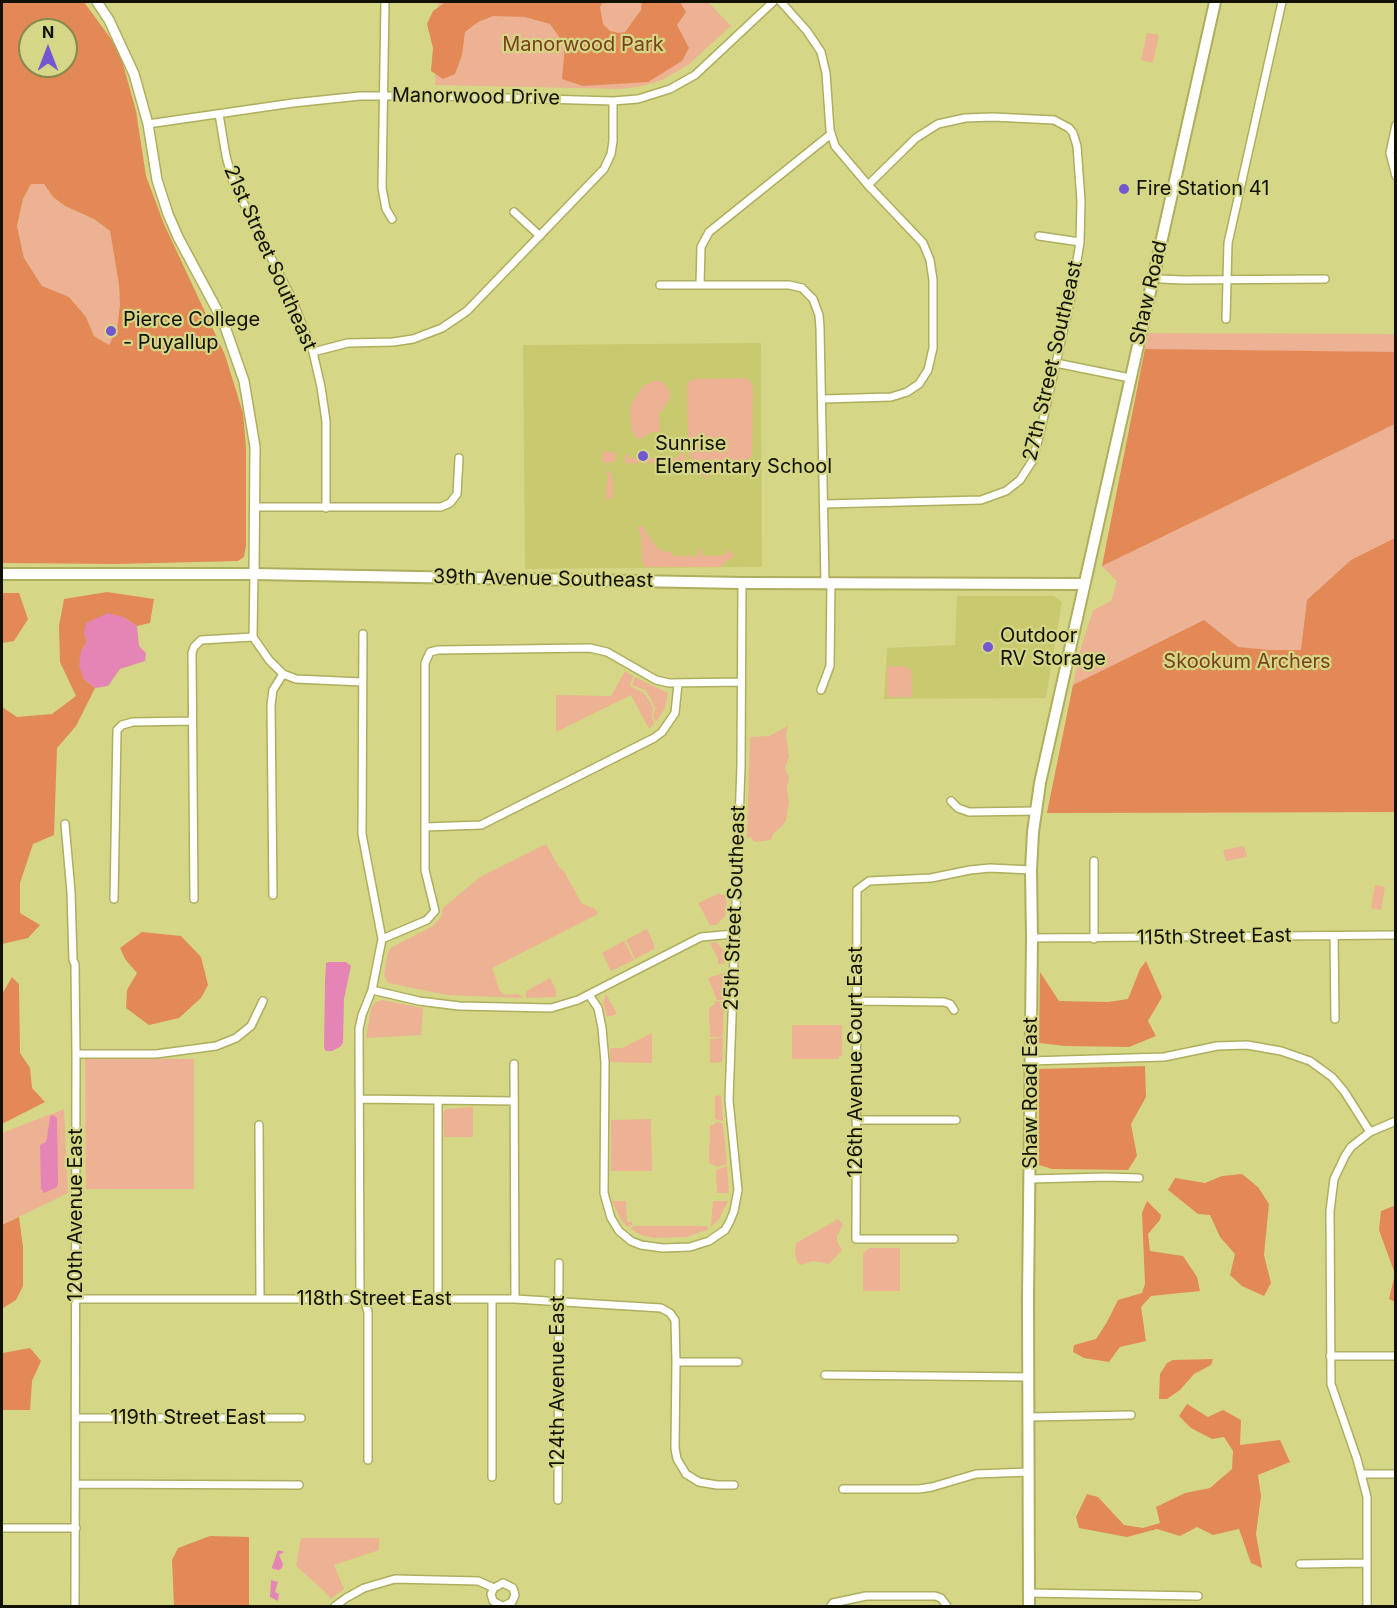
<!DOCTYPE html>
<html>
<head>
<meta charset="utf-8">
<style>
	body { margin:0 }
	#map { position:relative; width:1397px; height:1608px; overflow:hidden; background:#d5d786; font-family:Inter,sans-serif }
	canvas { display:block }
	.frame { position:absolute; inset:0; border:3px solid #110; pointer-events:none }
	.north { position:absolute; left:18px; top:18px; width:60px; height:60px; box-sizing:border-box; background:#d5d786; border:2px solid #878850; border-radius:50%; rotate:0deg; font-size:16px; font-weight:700; line-height:24px; text-align:center; color:#110 }
	.north::after { content:''; display:block; margin:auto; width:21px; height:27px; background:#7257d0; clip-path:polygon(50% 0,100% 100%,50% 72%,0 100%) }
</style>
</head>
<body>
<div id="map">
<canvas width="1397" height="1608"></canvas>
<div class="frame"></div>
<div class="north">N</div>
</div>
<script>
const context = document.querySelector('canvas').getContext('2d');
context.lineJoin = 'round';
function fill(path, color) { context.fillStyle = color; context.fill(path, 'evenodd'); }
const poly = rows => new Path2D(rows.map(r => 'M' + r).join(''));
function trace(path, color, width, dash) { context.strokeStyle = color; context.lineWidth = width; context.lineCap = dash ? 'butt' : 'round'; context.setLineDash(dash || []); context.stroke(path); }
function label(font, color, halo, rows, align = 'center') {
  context.font = font + ' Inter,sans-serif'; context.lineWidth = 4.5; context.setLineDash([]); context.textBaseline = 'middle'; context.strokeStyle = halo; context.fillStyle = color; for (const [text, x, y, turn = 0] of rows) {
    context.save(); context.translate(x, y); context.rotate((+turn || 0) * Math.PI / 180); context.textAlign = isNaN(turn) ? turn : align; if (halo) context.strokeText(text, 0, 0); context.fillText(text, 0, 0); context.restore();
  }
}
fill(poly([
	[761,343,762,567,525,569,523,345],
	[957,596,1054,596,1062,602,1046,698,884,699,887,648,955,645]
]), '#c9ca70');
fill(poly([
	[438,2,708,2,731,26,688,65,662,80,638,87,619,89,435,85],
	[1147,33,1159,35,1153,63,1141,60],
	[31,184,44,184,53,197,65,206,94,219,110,231,119,285,120,305,117,329,109,345,94,336,86,317,69,297,42,287,24,258,17,226,23,199],
	[1148,333,1395,334,1395,812,1047,813,1080,651,1093,610,1111,601,1117,581,1102,566],
	[746,378,749,380,753,387,752,456,746,460,692,460,688,452,687,386,688,382,694,379],
	[656,380,663,382,670,392,670,397,662,411,659,412,660,432,652,432,640,439,638,438,635,437,631,428,630,406,643,386],
	[607,451,617,454,614,462,602,463,602,453],
	[680,453,684,453,686,460,693,465,738,464,733,471,725,474,712,473,705,478,691,469,669,463,625,463,625,454,628,454,629,458,679,458],
	[608,469,613,477,613,498,603,500,606,498,606,482,608,482,608,474,605,474],
	[642,526,656,547,663,551,672,552,673,556,697,556,698,549,701,549,702,556,725,555,728,550,731,551,734,558,730,558,721,567,645,567,642,561,641,535,637,527],
	[904,666,911,670,912,697,887,697,887,667],
	[625,671,633,676,630,686,644,693,653,707,652,717,654,724,649,729,631,695,556,732,556,695,611,696],
	[635,677,668,693,665,708,656,722,653,716,655,709,650,697,645,690,632,685],
	[788,726,786,735,789,756,785,768,789,777,787,789,789,802,786,820,784,824,773,834,771,840,754,842,751,837,747,838,750,737,769,736],
	[546,844,559,867,564,871,582,904,595,909,598,914,494,967,492,968,500,991,505,995,518,994,523,998,447,995,388,983,384,975,388,952,392,947,433,926,441,917,443,908,480,877],
	[1244,846,1247,857,1226,861,1223,850],
	[1375,885,1385,887,1381,910,1371,908],
	[718,894,727,895,725,916,716,925,710,925,698,903],
	[647,929,654,944,654,949,635,959,626,940],
	[624,941,634,960,611,971,602,953],
	[716,942,725,952,724,964,718,964,718,959,710,943],
	[724,973,724,1000,717,1000,708,978],
	[550,978,556,990,556,997,526,998,526,991],
	[606,994,617,1014,607,1017,603,1003],
	[382,1000,423,1008,421,1035,366,1038,371,1008,376,1002],
	[715,1001,724,1002,723,1035,720,1037,710,1037,709,1008,714,1005],
	[792,1025,842,1025,842,1056,839,1056,839,1059,792,1059],
	[652,1033,652,1063,610,1062,610,1048,622,1048],
	[723,1037,722,1062,710,1063,710,1039],
	[85,1059,194,1059,194,1189,86,1189],
	[721,1095,722,1106,723,1121,715,1119,715,1096],
	[473,1107,473,1137,444,1137,443,1112,446,1109],
	[64,1109,68,1193,2,1225,2,1133],
	[651,1119,652,1171,611,1171,611,1120],
	[718,1122,723,1124,727,1164,718,1167,709,1163,710,1126],
	[727,1166,729,1193,717,1193,716,1170],
	[612,1201,626,1201,627,1222,632,1222,632,1225,628,1227,622,1221],
	[713,1201,728,1201,719,1219,711,1227],
	[838,1219,843,1224,837,1236,837,1241,842,1250,829,1264,813,1261,801,1265,798,1263,795,1255,796,1243],
	[633,1226,706,1226,709,1229,687,1237,654,1238,641,1235,630,1228],
	[870,1248,900,1248,900,1291,863,1291,863,1253],
	[301,1538,379,1538,379,1550,334,1565,344,1589,331,1599,323,1590,296,1566]
]), '#ecb293');
fill(poly([
	[2,2,84,2,119,50,136,111,146,176,164,224,225,355,243,413,246,448,246,546,244,557,238,561,117,564,2,563],
	[30,30,66,30,66,66,30,66],
	[31,184,44,184,53,197,65,206,94,219,110,231,119,285,120,305,117,329,109,345,94,336,86,317,69,297,42,286,24,258,17,226,23,199],
	[446,2,603,2,600,7,603,24,610,31,619,33,625,32,641,10,642,2,680,2,686,12,677,25,689,48,682,61,648,82,583,86,562,79,565,45,550,24,525,17,493,16,478,22,465,32,462,55,455,74,443,79,431,71,433,48,427,24,433,11],
	[1145,349,1395,352,1395,424,1102,566],
	[1395,538,1395,812,1047,813,1073,685,1204,620,1238,647,1269,650,1301,650,1307,600,1351,560],
	[107,592,154,599,150,623,137,626,123,617,84,632,87,642,81,651,84,679,95,688,76,726,57,748,54,835,33,844,20,883,20,913,40,925,28,938,2,944,2,707,17,717,52,714,76,696,60,662,59,626,64,599],
	[2,593,19,593,28,619,14,641,2,643],
	[142,932,181,936,201,957,208,985,201,998,179,1018,149,1025,126,1008,127,990,137,973,125,959,120,948],
	[1146,961,1162,997,1148,1021,1156,1036,1129,1047,1065,1046,1039,1043,1040,972,1059,1001,1108,1002,1128,999,1140,969],
	[12,977,19,984,20,1053,30,1068,32,1088,45,1102,2,1124,2,994],
	[1145,1066,1146,1097,1131,1124,1137,1156,1128,1170,1052,1169,1039,1165,1039,1069],
	[1242,1174,1258,1187,1269,1204,1264,1255,1271,1283,1264,1296,1242,1286,1230,1275,1235,1254,1220,1237,1210,1215,1198,1214,1168,1190,1175,1178,1205,1183,1222,1176],
	[1147,1201,1161,1215,1160,1220,1148,1234,1150,1251,1183,1256,1197,1277,1200,1291,1151,1296,1141,1307,1146,1341,1120,1347,1109,1362,1084,1358,1073,1352,1074,1345,1096,1339,1107,1322,1118,1300,1142,1293,1145,1284,1142,1213],
	[1394,1206,1396,1209,1395,1302,1389,1299,1395,1274,1379,1230,1381,1211],
	[19,1217,23,1247,23,1286,16,1300,3,1308,2,1312,2,1225],
	[30,1348,41,1361,32,1381,30,1410,2,1410,2,1353],
	[1213,1359,1211,1365,1194,1374,1180,1390,1167,1399,1159,1399,1160,1374,1167,1363,1173,1360],
	[1187,1404,1208,1417,1223,1410,1241,1420,1240,1445,1280,1440,1290,1462,1258,1475,1261,1496,1256,1534,1262,1568,1251,1563,1239,1529,1213,1535,1197,1527,1180,1536,1157,1529,1127,1537,1079,1528,1076,1517,1087,1494,1098,1497,1124,1525,1143,1528,1160,1523,1156,1507,1185,1493,1210,1488,1232,1469,1233,1451,1224,1437,1212,1439,1191,1428,1179,1416],
	[210,1536,249,1537,249,1606,174,1606,172,1560,178,1548]
]), '#e38956');
fill(poly([
	[108,613,123,617,137,626,139,646,146,653,145,661,120,669,108,686,95,688,84,679,79,666,81,651,87,642,84,632,86,623],
	[329,962,346,962,351,966,344,999,343,1043,340,1047,332,1051,326,1051,324,1048,325,983,326,963],
	[52,1115,55,1116,57,1119,58,1182,57,1187,44,1193,41,1189,40,1145,46,1142,47,1138,50,1117],
	[278,1550,284,1552,279,1555,283,1564,282,1568,279,1570,273,1569,272,1567],
	[271,1580,278,1582,275,1592,279,1594,278,1601,270,1597]
]), '#e485b5');
const minor = poly([
	[385,2,382,188,386,209,392,219],
	[781,2,807,31,821,52,826,73,830,130,835,146,868,185,923,243,930,260,933,280,933,348,928,370,919,384,907,392,891,397,823,399],
	[219,114,226,156,233,182,293,301,313,352,321,387,326,421,326,508],
	[148,124,293,103,360,96,439,96,613,101,638,99,670,89,695,75,773,2],
	[1396,125,1390,153,1396,176],
	[514,212,540,236],
	[1039,236,1080,242],
	[1153,276,1161,279,1183,280,1325,279],
	[660,285,789,285,802,288,813,299,819,315,820,328,825,583],
	[700,285,701,247,709,232,831,134],
	[1226,319,1228,243,1282,2],
	[313,352,348,343,393,342,413,339,442,328,467,311,604,169,611,154,613,141,613,101],
	[1056,363,1130,378],
	[824,504,981,500,1006,491,1020,480,1033,460,1041,429,1071,297,1076,267,1080,242,1081,201,1077,146,1073,133,1069,128,1054,120,993,117,965,118,938,124,916,138,868,185],
	[255,507,441,507,450,503,457,494,459,458],
	[254,574,253,637,269,660,283,674,296,679,362,682],
	[363,634,362,834,382,939,372,990,362,1015,359,1029,360,1298,365,1302,368,1312,368,1460],
	[821,690,830,666,831,583],
	[951,801,958,808,969,812,1036,811],
	[65,824,71,892,73,960,75,964,76,1054,75,1606],
	[425,827,481,825,654,738,662,732,675,713,678,684],
	[1094,861,1094,939],
	[273,895,271,705,273,690,283,674],
	[114,899,117,730,122,725,133,722,192,721],
	[194,899,192,653,194,647,201,640,253,637],
	[1334,936,1335,1019],
	[1032,938,1396,935],
	[382,939,427,920,435,911,425,870,425,663,430,652,438,650,590,648,607,652,656,680,669,683,741,682],
	[372,990,419,1001,459,1006,551,1008,578,1000,701,937,734,934],
	[589,995,598,1008,602,1028,605,1062,604,1193,611,1218,619,1231,631,1241,641,1245,663,1248,690,1247,709,1241,725,1230,730,1221,734,1211,738,1190,729,1100,741,766,742,583],
	[856,1001,944,1002,950,1004,954,1010],
	[76,1054,156,1054,216,1046,236,1038,251,1026,263,1001],
	[1030,1061,1164,1057,1217,1046,1247,1045,1281,1051,1310,1061,1332,1077,1344,1091,1370,1132],
	[514,1064,515,1299],
	[360,1099,514,1101],
	[438,1100,438,1299],
	[856,1120,956,1120],
	[259,1125,260,1299],
	[1031,1179,1106,1177,1139,1178],
	[954,1239,856,1239,857,890,869,881,931,878,970,870,990,868,1031,870],
	[77,1299,515,1299,661,1308,670,1313,675,1320,676,1362,675,1448,677,1459,686,1474,699,1482,717,1485,734,1485],
	[492,1299,492,1477],
	[1330,1356,1394,1356],
	[676,1362,738,1362],
	[825,1375,1029,1377],
	[1030,1417,1131,1415],
	[76,1418,301,1418],
	[1361,1474,1396,1474],
	[76,1484,299,1485],
	[843,1489,919,1489,932,1487,976,1474,1029,1472],
	[558,1500,559,1263],
	[2,1528,76,1528],
	[1300,1564,1367,1563],
	[1029,1593,1198,1596],
	[335,1606,346,1598,364,1588,395,1579,478,1581,494,1588],
	[502,1606,493,1601,491,1594,494,1588,503,1583,513,1588,515,1595,512,1602,504,1606],
	[831,1606,833,1603,866,1596,935,1596,941,1598,947,1606],
	[1367,1606,1367,1497,1357,1459,1331,1384,1330,1211,1334,1179,1345,1156,1351,1147,1370,1132,1396,1121]
]);
const tertiary = poly([
	[97,2,109,20,134,74,148,124,157,180,168,214,178,237,223,321,244,381,255,447,254,574]
]);
const secondary = poly([
	[2,574,254,574,742,583,1084,584],
	[1029,1606,1028,1298,1032,938,1031,870,1033,832,1040,783,1215,2]
]);
trace(minor, '#adae5e', 10);
trace(tertiary, '#adae5e', 12);
trace(secondary, '#adae5e', 14);
trace(minor, '#fff', 7);
trace(tertiary, '#fff', 9);
trace(secondary, '#fff', 10);
for (const [x, y, r, color] of [
	[1124,189,6,"#7257d0"],
	[111,331,6,"#7257d0"],
	[643,456,6,"#7257d0"],
	[988,647,6,"#7257d0"]
]) { const dot = new Path2D(); dot.arc(x, y, r, 0, 2 * Math.PI); context.fillStyle = color; context.fill(dot); trace(dot, '#d5d786', 2); }
label('20px', '#7b411d', '#d5d786', [
	["Manorwood Park",583,45],
	["Skookum Archers",1247,662]
]);
label('20px', '#110', '#d5d786', [
	["Manorwood Drive",476,97,1],
	["21st Street Southeast",270,258,66],
	["Shaw Road",1149,293,-77],
	["27th Street Southeast",1053,361,-77],
	["39th Avenue Southeast",543,579,1],
	["25th Street Southeast",735,908,-88],
	["115th Street East",1214,937,-1],
	["126th Avenue Court East",856,1062,-90],
	["Shaw Road East",1031,1093,-90],
	["120th Avenue East",76,1215,-90],
	["118th Street East",374,1299],
	["124th Avenue East",558,1382,-90],
	["119th Street East",188,1418]
]);
label('20px', '#110', '#d5d786', [
	["Fire Station 41",1136,189],
	["Pierce College",123,320],
	["- Puyallup",123,343],
	["Sunrise",655,444],
	["Elementary School",655,467],
	["Outdoor",1000,636],
	["RV Storage",1000,659]
], 'left');
</script>
</body>
</html>
